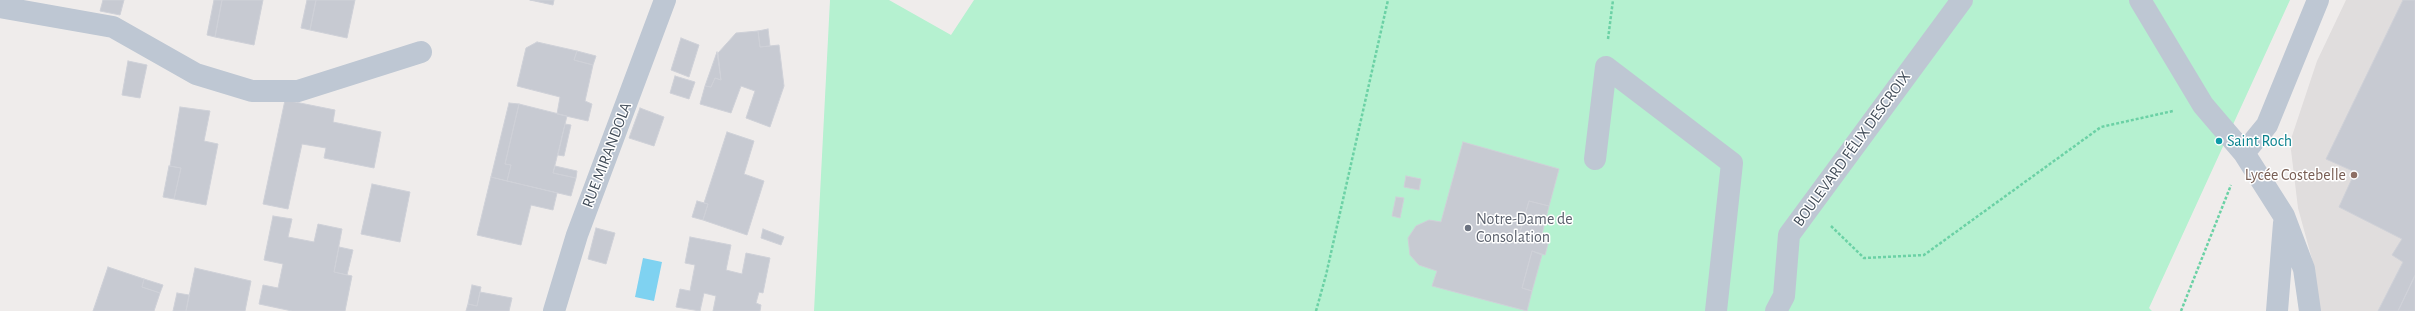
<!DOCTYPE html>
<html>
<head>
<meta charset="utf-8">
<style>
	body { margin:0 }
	canvas { display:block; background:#efeceb }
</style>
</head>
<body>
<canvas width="2415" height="311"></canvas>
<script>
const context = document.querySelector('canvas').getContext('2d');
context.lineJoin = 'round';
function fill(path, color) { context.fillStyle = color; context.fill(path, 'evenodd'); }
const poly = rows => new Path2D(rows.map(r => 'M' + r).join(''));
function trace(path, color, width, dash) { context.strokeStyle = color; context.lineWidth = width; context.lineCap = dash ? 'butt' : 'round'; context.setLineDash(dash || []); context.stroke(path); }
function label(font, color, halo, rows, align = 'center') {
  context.font = font + ' "Alegreya Sans",sans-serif'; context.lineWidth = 3; context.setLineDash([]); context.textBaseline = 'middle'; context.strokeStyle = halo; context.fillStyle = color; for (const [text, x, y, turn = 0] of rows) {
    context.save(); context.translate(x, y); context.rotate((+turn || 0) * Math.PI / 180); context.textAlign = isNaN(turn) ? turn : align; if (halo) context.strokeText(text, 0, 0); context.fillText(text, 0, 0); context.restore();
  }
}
fill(poly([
	[2346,0,2415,0,2415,311,2316,311,2315,270,2298,208,2290,142,2317,61]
]), '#e0dddd');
fill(poly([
	[830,0,889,0,951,35,974,0,2290,0,2149,308,2152,311,814,311]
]), '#b5f1d0');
fill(poly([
	[643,258,662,262,654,301,635,297]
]), '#7fd2f1');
const building = poly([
	[103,0,124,0,120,15,100,11,103,0],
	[214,0,222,0,215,37,207,35,214,0],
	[222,0,263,0,254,45,215,37,222,0],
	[307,0,316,0,310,30,301,28,307,0],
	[316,0,355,0,347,38,310,30,316,0],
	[530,0,554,0,553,5,530,0],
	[2403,0,2415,0,2415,275,2398,311,2378,311,2403,262,2392,255,2402,239,2339,207,2355,172,2326,159,2403,0],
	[768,29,770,46,760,47,758,31,768,29],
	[758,31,760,47,779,45,784,86,770,127,746,118,755,91,741,86,731,113,700,104,705,86,711,87,715,78,721,80,718,53,736,33,758,31],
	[681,38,699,45,689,77,671,70,681,38],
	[537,42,577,51,574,60,593,65,585,101,592,104,588,121,557,114,560,97,517,86,526,48,537,42],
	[577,51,596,56,593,65,574,60,577,51],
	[717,52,721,80,715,78,711,87,705,86,717,52],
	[128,61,147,65,140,98,122,95,128,61],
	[675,76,695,82,689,99,670,93,675,76],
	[285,100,335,110,333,122,381,132,374,168,324,158,326,148,302,144,288,209,263,204,285,100],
	[509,103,519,104,505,164,511,165,507,181,491,177,509,103],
	[519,104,567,116,553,173,576,178,571,196,507,181,511,165,505,164,519,104],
	[180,107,210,111,204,141,218,144,206,205,174,199,181,168,170,166,180,107],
	[640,108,664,117,654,146,629,138,640,108],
	[565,124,571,125,564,156,558,155,565,124],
	[727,132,754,141,744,174,764,181,747,235,703,220,708,204,704,203,727,132],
	[1463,142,1559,169,1549,206,1529,201,1520,232,1549,240,1545,255,1532,251,1522,288,1532,291,1527,311,1432,286,1437,271,1419,265,1410,255,1408,238,1416,226,1429,220,1441,222,1463,142],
	[169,166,181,168,174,199,163,197,169,166],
	[555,166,577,171,576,178,553,173,555,166],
	[1406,176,1421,179,1419,190,1404,187,1406,176],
	[491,177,557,193,553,210,531,205,521,245,477,235,491,177],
	[372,184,410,192,400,242,361,234,372,184],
	[1396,197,1404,198,1400,218,1392,216,1396,197],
	[697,201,708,204,703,220,692,217,697,201],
	[1529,201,1549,206,1541,238,1520,232,1529,201],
	[273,216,292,219,288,237,314,242,318,224,342,229,334,272,352,276,345,311,292,311,259,304,263,285,278,288,283,264,264,260,273,216],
	[596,228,615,233,606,264,588,259,596,228],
	[763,229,784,237,781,245,761,238,763,229],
	[690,237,731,245,726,270,742,274,746,253,770,258,763,293,759,292,756,303,761,305,760,311,713,311,716,296,704,293,700,311,676,307,680,289,690,291,695,265,685,263,690,237],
	[339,247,353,250,347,275,334,272,339,247],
	[1532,251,1542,255,1532,291,1522,288,1532,251],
	[108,267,144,279,142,287,160,293,154,311,93,311,108,267],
	[195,268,251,281,245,311,186,311,195,268],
	[2415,276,2415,311,2398,311,2415,276],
	[144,279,163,285,160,293,142,287,144,279],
	[472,285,481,287,477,306,468,304,472,285],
	[480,292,512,298,509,311,466,311,468,304,477,306,480,292],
	[177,293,189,295,186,311,173,311,177,293]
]);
fill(building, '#c7cad2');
trace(building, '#cfd1d8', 1);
trace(poly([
	[1608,39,1613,0],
	[1831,226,1864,258,1924,255,2101,127,2173,111],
	[1316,311,1326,275,1388,0],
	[2181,311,2231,185]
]), '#6bd1a5', 2.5, [3, 2]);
trace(poly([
	[2140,0,2203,105,2244,153,2284,216,2304,269,2310,311],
	[0,7,113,27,196,74,252,91,298,91,421,52],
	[2244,153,2267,125,2318,0],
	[1595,159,1606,67,1732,163,1716,311],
	[554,311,577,235,665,0],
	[1776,311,1784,296,1789,235,1962,0],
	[2277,311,2284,223]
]), '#bec7d3', 22);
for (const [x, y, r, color] of [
	[2219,141,4,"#0f9aa8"],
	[2354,175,4,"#8d6e63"],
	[1468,228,4,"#6b7280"]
]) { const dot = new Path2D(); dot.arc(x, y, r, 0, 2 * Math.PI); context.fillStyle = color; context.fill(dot); trace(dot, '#fff', 1.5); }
label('16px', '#0d838f', '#fff', [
	["Saint Roch",2227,141]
], 'left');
label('16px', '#434e5a', '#fff', [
	["BOULEVARD FÉLIX DESCROIX",1852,149,-54],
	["RUE MIRANDOLA",607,155,-69]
]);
label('16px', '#785e54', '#fff', [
	["Lycée Costebelle",2346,175]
], 'right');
label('16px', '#5b616d', '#fff', [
	["Notre-Dame de",1476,219],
	["Consolation",1476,237]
], 'left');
</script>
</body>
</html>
